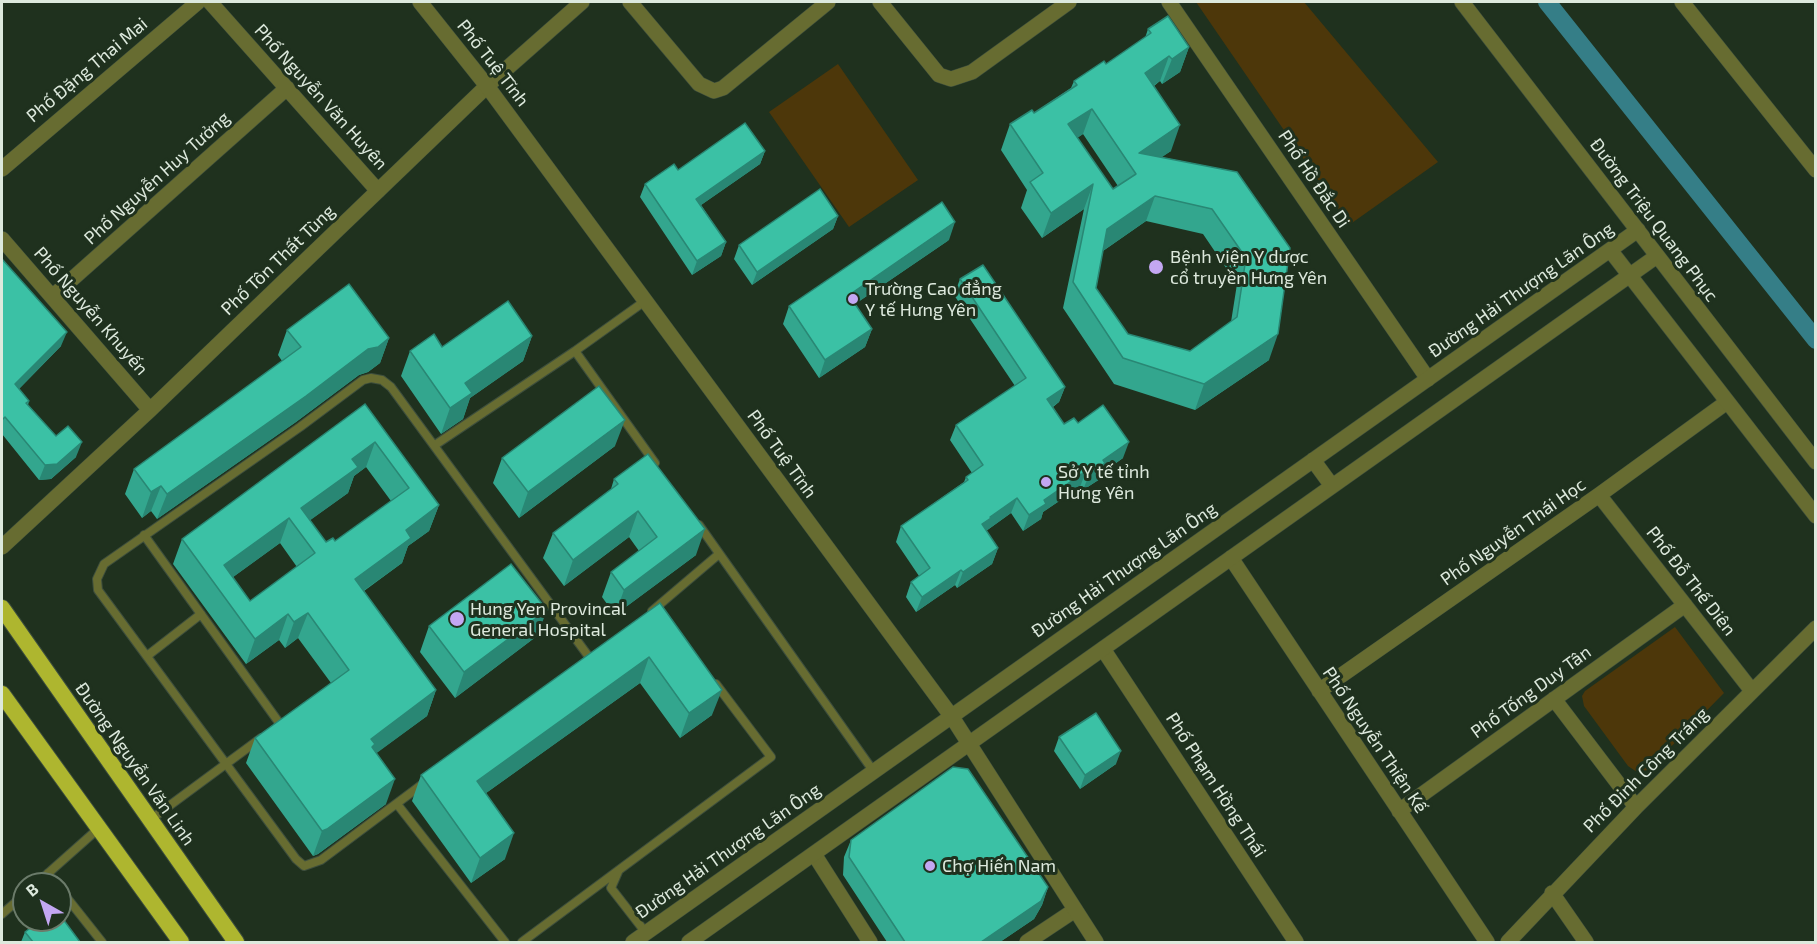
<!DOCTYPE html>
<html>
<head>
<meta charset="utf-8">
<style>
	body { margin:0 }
	#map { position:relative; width:1817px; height:944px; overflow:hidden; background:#1f311e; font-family:"Exo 2",sans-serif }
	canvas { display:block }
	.frame { position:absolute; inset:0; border:3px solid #dde9dd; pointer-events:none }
	.north { position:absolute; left:12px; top:872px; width:60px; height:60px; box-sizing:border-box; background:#1f311e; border:2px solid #6b7b6a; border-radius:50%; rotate:321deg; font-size:16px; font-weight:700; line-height:24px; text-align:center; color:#dde9dd }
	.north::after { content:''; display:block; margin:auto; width:21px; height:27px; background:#c3a7f2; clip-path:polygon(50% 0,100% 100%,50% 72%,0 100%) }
</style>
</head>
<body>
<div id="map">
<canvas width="1817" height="944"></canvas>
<div class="frame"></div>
<div class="north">B</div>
</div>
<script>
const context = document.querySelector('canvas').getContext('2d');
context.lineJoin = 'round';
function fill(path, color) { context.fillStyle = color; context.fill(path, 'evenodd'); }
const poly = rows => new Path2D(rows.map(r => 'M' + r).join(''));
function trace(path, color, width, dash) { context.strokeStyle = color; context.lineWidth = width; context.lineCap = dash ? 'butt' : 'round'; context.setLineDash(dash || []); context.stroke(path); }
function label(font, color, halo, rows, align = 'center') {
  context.font = font + ' "Exo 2",sans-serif'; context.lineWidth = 6; context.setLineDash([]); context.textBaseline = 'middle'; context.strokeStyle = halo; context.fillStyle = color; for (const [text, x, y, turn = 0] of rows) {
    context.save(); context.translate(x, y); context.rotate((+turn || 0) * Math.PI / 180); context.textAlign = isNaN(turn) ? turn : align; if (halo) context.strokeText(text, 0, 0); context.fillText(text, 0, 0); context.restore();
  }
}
fill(poly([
	[1196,2,1304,2,1438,162,1349,225],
	[838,64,918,180,849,227,769,112],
	[1675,627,1724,693,1648,770,1637,772,1628,766,1584,706,1582,696,1585,691]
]), '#4d370a');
trace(poly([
	[1547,2,1816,340]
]), '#357e87', 18);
const service = poly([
	[575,351,655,463],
	[435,445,575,351,645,301],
	[699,525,874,772],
	[144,535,280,724],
	[652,611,719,554],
	[147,656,201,614],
	[424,783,321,860,304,866,296,859,98,590,97,579,104,564,300,427,363,380,371,378,382,380,391,387,589,657],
	[397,804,505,942],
	[150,820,261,738],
	[618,872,611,888,646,933],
	[48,873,56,884],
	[36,884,99,828],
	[60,889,102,942],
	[2,914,24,895],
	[522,942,771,757,716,684]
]);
const minor = poly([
	[210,2,378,191],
	[630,2,699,84,714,91,723,88,828,2],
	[880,2,939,75,951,79,972,72,1069,2],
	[1169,2,1428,379],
	[1682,2,1816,170],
	[2,169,198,2],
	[2,239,150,410],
	[52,297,287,88],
	[1599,495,1752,691],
	[2,547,150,410,487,86,582,2],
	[1231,558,1487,942],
	[1103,649,1296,942],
	[1319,691,1599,495,1727,402],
	[1554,699,1636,807],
	[1399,811,1685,605],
	[814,854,870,942],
	[1552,893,1586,942],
	[1027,942,1075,910],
	[1508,942,1636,807,1816,628]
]);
const tertiary = poly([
	[420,2,487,86,952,717,1096,942],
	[1462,2,1816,462],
	[1610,250,1816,516],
	[1313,460,1332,486],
	[633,942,1638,230],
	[689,942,1657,256]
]);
const trunk = poly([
	[2,608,236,942],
	[2,694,181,942]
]);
trace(service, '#3d4e3d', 10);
trace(minor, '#3d4e3d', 16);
trace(tertiary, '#3d4e3d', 16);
trace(trunk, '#3d4e3d', 18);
trace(service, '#676c31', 8);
trace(minor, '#676c31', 15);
trace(tertiary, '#676c31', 15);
trace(trunk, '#aeb62f', 16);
fill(poly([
	[1148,29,1189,47,1180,72,1162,84,1160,81,1154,86,1171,151,1161,157,1237,172,1269,360,1195,410,1114,384,1063,308,1084,209,1042,238,1021,208,1027,190,1001,150,1010,124,1034,113,1071,88,1074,81,1106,64,1145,38],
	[1083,134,1118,186,1113,189,1077,138],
	[1146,221,1203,234,1237,284,1231,322,1190,351,1128,334,1096,288,1103,251],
	[765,151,760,164,701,205,726,242,721,256,692,275,640,197,645,184,678,170],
	[838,216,833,229,752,285,734,259,739,245],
	[949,240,855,304,872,329,865,347,819,378,783,324,789,306],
	[2,259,61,346,19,389,29,401,28,405,56,436,76,457,51,479,39,480,2,434],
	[960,279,1065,387,1059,402,1053,407,1064,424,1078,423,1123,458,1102,473,1100,479,1083,490,1080,487,1043,512,1041,519,1023,531,1011,513,986,531,998,548,992,564,957,588,955,585,916,612,906,597,911,582,919,576,896,542,901,526,964,482,966,477,972,473,950,440,956,425,1015,386,954,295],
	[287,330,389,338,380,363,368,372,359,375,296,422,157,519,151,511,142,518,125,494,134,469,282,361,278,355],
	[532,336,523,361,470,398,463,419,441,434,401,376,410,351],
	[365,404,439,505,429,531,408,546,402,563,364,591,436,690,427,716,376,753,386,804,318,854,313,856,246,763,255,738,331,683,298,638,285,648,279,640,246,664,173,564,182,539],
	[366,467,391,501,335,541,326,542,310,520,348,493,354,476],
	[280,543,297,567,250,601,233,577],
	[615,446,519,518,493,483,502,458],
	[614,479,696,555,615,615,602,597,611,572,639,551,629,537,564,586,543,558,553,533,611,489],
	[660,603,712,715,680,738,640,683,486,793,505,859,471,883,412,801,421,775],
	[429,626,537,636,455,698,420,652],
	[1059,737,1116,764,1080,789,1054,751],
	[851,840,1048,887,1042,905,1034,919,1000,942,887,942,843,875,844,857],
	[25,932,80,942,21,942]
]), '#33a68e');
fill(poly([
	[1189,47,1180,72,1162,84,1172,59],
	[1169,56,1160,81,1135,98,1145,73],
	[1092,109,1083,134,1059,150,1068,124],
	[1180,125,1171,151,1136,175,1139,153],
	[765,151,760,164,691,212,696,199],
	[1093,184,1084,209,1042,238,1051,213],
	[1155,196,1146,221,1097,255,1107,229],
	[838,216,833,229,752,285,757,272],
	[955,222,949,240,842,313,849,295],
	[726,242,721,256,692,275,697,261],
	[872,329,865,347,819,378,825,360],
	[67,332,61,346,9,399,15,384],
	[1278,334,1269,360,1195,410,1204,384],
	[532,336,523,361,470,398,463,419,441,434,450,408,465,383],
	[389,338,380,363,368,372,359,375,296,422,157,519,167,494,368,349],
	[1065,387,1059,402,1041,414,1047,399],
	[625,420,615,446,519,518,528,492],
	[82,442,76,457,51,479,39,480,45,465],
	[375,442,366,467,354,476,348,493,298,529,301,508,352,459],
	[1129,442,1123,458,1102,473,1100,479,1083,490,1089,475,1103,460],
	[1086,471,1080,487,1043,512,1041,519,1023,531,1029,515,1044,500],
	[161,486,151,511,142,518,151,492],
	[1017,498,1011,513,986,531,982,524,990,517],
	[439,505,429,531,408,546,402,563,345,604,355,579,406,530],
	[638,511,629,537,564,586,573,560],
	[289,518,280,543,218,588,224,565],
	[705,529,696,555,615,615,624,590],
	[998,548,992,564,957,588,963,572],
	[961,570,955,585,916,612,922,597],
	[547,610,537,636,455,698,464,672],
	[308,613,298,638,285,648,294,622],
	[288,614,279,640,246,664,255,639],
	[649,657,640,683,468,806,477,781],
	[436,690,427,716,370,758,371,739],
	[722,690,712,715,680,738,689,713],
	[1121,751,1116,764,1080,789,1085,775],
	[395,779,386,804,318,854,313,856,322,831],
	[514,833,505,859,471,883,480,858],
	[1048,887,1042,905,1034,919,1000,942,981,942]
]), '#298774');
const building = poly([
	[1168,16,1189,47,1172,59,1169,56,1145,73,1180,125,1139,153,1237,172,1290,248,1278,334,1204,384,1123,358,1073,282,1093,184,1051,213,1030,182,1043,173,1010,124,1032,110,1034,113,1077,85,1074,81,1104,61,1106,64,1151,33,1148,29,1168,16],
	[1092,109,1136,174,1113,189,1068,124,1092,109],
	[1155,196,1212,209,1246,258,1237,317,1190,351,1128,334,1096,288,1107,229,1155,196],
	[745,123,765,151,696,199,726,242,697,261,645,184,674,164,678,170,745,123],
	[820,189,838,216,757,272,739,245,820,189],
	[942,202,955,222,849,295,872,329,825,360,789,306,942,202],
	[2,259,67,332,15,384,29,401,26,403,56,436,68,426,82,442,57,464,45,465,5,417,2,420,2,259],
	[983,265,1065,387,1047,399,1064,424,1074,418,1078,423,1103,405,1129,442,1103,460,1105,463,1089,475,1086,471,1044,500,1046,504,1029,515,1017,498,990,517,991,518,982,524,998,548,963,572,961,570,922,597,911,582,930,568,901,526,968,480,966,477,983,465,956,425,1026,378,960,279,983,265],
	[349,284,389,338,378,347,368,349,306,396,167,494,161,486,151,492,134,469,301,347,287,330,349,284],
	[508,301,532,336,465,383,472,393,450,408,410,351,434,334,442,347,508,301],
	[599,386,625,420,528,492,502,458,599,386],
	[365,404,439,505,406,530,411,538,355,579,436,690,371,739,375,744,372,747,395,779,327,829,322,831,255,738,349,670,308,613,294,622,288,614,255,639,182,539,365,404],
	[375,442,409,488,335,541,333,538,326,542,301,508,358,467,352,459,375,442],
	[289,518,315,553,250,601,224,565,289,518],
	[648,454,705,529,624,590,611,572,657,537,638,511,573,560,553,533,618,484,614,479,648,454],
	[511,564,547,610,464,672,429,626,511,564],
	[660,603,722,690,689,713,649,657,477,781,514,833,480,858,421,775,660,603],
	[1096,713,1121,751,1085,775,1059,737,1096,713],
	[953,767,968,769,1048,887,1041,901,981,942,905,942,849,857,851,840,953,767],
	[60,915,80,942,33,942,25,932,41,920,60,920,60,915]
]);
fill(building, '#3bc1a5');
trace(building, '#298774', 1.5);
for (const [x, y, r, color] of [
	[1156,267,8,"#c3a7f2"],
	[853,299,6,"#c3a7f2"],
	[1046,482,6,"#c3a7f2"],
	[457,619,8,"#c3a7f2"],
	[930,866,6,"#c3a7f2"]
]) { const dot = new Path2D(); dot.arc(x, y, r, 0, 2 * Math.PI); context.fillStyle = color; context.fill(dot); trace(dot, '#1f311e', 2); }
label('18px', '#dde9dd', '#1f311e', [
	["Phố Tuệ Tĩnh",493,63,52],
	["Phố Đặng Thai Mai",87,70,-40],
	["Phố Nguyễn Văn Huyên",321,97,48],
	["Phố Nguyễn Huy Tưởng",157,178,-42],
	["Phố Hồ Đắc Di",1314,179,56],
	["Đường Triệu Quang Phục",1654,220,53],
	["Phố Tôn Thất Tùng",278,260,-44],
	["Đường Hải Thượng Lãn Ông",1521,290,-35],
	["Phố Nguyễn Khuyến",91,311,49],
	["Phố Tuệ Tĩnh",782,454,54],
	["Phố Nguyễn Thái Học",1513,532,-35],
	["Đường Hải Thượng Lãn Ông",1124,570,-35],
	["Phố Đỗ Thế Diên",1691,581,52],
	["Phố Tống Duy Tân",1531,692,-36],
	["Phố Nguyễn Thiện Kế",1375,740,56],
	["Đường Nguyễn Văn Linh",135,764,55],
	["Phố Đinh Công Tráng",1646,770,-45],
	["Phố Phạm Hồng Thái",1216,785,57],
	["Đường Hải Thượng Lãn Ông",728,851,-35]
]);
label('18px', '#dde9dd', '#1f311e', [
	["Bệnh viện Y dược",1170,257],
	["cổ truyền Hưng Yên",1170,278],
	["Trường Cao đẳng",865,289],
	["Y tế Hưng Yên",865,310],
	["Sở Y tế tỉnh",1058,472],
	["Hưng Yên",1058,493],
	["Hung Yen Provincal",470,609],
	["General Hospital",470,630],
	["Chợ Hiến Nam",942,866]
], 'left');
</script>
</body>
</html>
